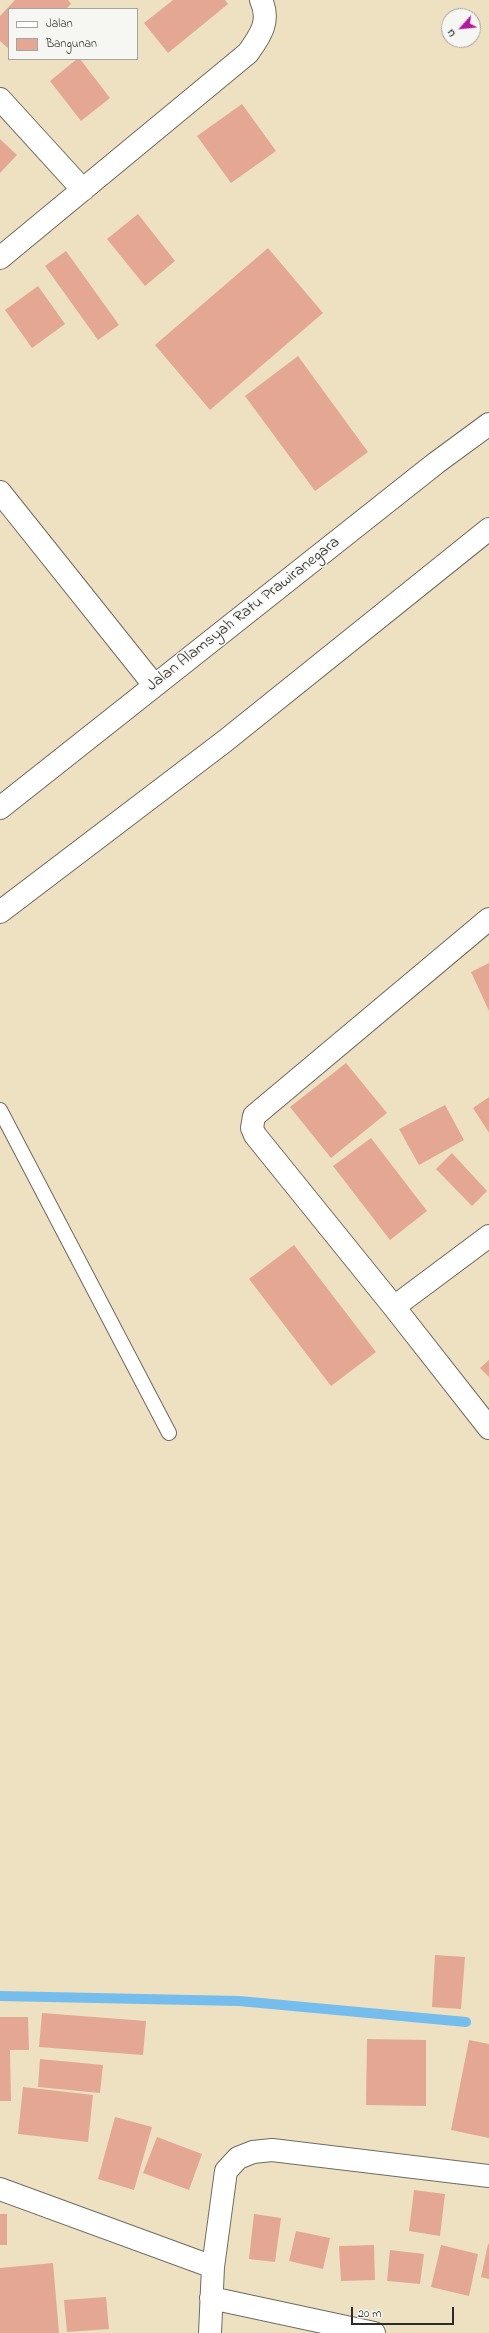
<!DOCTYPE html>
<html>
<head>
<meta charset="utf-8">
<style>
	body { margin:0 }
	#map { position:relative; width:489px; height:2333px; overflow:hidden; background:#ede1c2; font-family:"Indie Flower",sans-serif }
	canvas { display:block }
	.legend { position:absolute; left:8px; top:8px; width:130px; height:52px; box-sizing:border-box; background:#f6f6f2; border:1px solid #a5a5a2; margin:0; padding:5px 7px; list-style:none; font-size:12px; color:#2b2b2b }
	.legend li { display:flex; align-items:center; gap:8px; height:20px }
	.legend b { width:20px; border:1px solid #a5a5a2 }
	.north { position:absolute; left:441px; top:8px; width:40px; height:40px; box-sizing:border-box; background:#f6f6f2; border:1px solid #a5a5a2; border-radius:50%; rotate:243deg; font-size:11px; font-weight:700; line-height:16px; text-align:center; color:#2b2b2b }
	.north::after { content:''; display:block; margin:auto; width:14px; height:18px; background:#b5179e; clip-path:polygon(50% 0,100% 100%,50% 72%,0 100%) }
	.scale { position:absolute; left:351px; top:2307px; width:103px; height:18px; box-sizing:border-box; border:2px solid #2b2b2b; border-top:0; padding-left:5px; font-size:12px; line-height:14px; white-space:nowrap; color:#2b2b2b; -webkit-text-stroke:3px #f6f6f2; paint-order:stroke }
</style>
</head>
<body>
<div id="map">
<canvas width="489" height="2333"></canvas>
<ul class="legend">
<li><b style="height:5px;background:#fff"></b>Jalan</li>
<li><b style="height:11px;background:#e4a794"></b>Bangunan</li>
</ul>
<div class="north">U</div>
<div class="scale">20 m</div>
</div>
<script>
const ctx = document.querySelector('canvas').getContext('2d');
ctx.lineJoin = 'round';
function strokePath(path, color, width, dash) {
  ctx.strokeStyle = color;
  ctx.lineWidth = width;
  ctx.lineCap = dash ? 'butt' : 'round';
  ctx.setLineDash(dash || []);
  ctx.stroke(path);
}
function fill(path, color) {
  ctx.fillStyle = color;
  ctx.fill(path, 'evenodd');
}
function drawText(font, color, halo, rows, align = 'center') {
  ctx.font = font + ' "Indie Flower",sans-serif';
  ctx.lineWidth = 3;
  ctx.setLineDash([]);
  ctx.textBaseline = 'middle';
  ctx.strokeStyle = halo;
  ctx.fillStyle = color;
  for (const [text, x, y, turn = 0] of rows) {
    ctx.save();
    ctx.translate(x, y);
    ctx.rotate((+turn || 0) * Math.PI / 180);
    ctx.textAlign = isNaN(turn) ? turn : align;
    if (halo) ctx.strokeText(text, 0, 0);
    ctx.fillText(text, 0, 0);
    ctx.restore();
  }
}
const stream = new Path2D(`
	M0,1996L239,2001L466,2022`);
const building = new Path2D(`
	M15,0H68L71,4L66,9H9V49L0,41V16Z
	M173,0H225L228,4L168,53L144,23Z
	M77,59H80L110,98L81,121L50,81Z
	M242,104L276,151L231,183L197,136Z
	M0,139L17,155L0,173Z
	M138,214L175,261L145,286L107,239Z
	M268,248L323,313L210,410L155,345Z
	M66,251L119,325L98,340L45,266Z
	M38,286L65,324L32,348L5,310Z
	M298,356L368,452L315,491L245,396Z
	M489,963V1011L471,972Z
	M346,1063L387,1113L331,1158L290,1107Z
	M489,1097V1133L473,1108Z
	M445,1105L464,1140L419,1165L399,1129Z
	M371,1138L427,1211L390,1240L333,1166Z
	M452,1153L487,1191L472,1206L436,1169Z
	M294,1245L376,1352L331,1386L249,1279Z
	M489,1360V1377L480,1368Z
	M435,1955L465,1957L461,2009L432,2007Z
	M42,2013L146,2021L143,2055L39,2047Z
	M0,2017H28L29,2050H10L11,2101H0Z
	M367,2039L426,2040V2106L366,2105Z
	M469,2040L489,2044V2138L451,2130Z
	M40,2059L103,2065L100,2093L38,2087Z
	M23,2087L93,2095L88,2142L18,2134Z
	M115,2117L152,2127L134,2190L98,2179Z
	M157,2137L202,2154L189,2190L143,2173Z
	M414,2190L445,2194L440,2236L409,2231Z
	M0,2214H7V2245H0Z
	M254,2214L281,2218L275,2262L249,2259Z
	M296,2231L330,2238L323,2269L289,2261Z
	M488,2244H489V2279L481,2277Z
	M374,2245L375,2280L341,2281L339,2246Z
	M441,2245L478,2254L469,2296L431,2287Z
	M390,2250L424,2254L420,2284L387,2281Z
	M53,2263L59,2333H0V2268Z
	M106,2297L109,2329L67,2332L64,2300Z`);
const service = new Path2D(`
	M0,1110L169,1433`);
const minor = new Path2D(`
	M0,99L83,190
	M0,258L248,53C260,36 271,21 261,0
	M0,492L154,685
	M489,919L254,1116L252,1128L255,1135L394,1307L489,1428
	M394,1307L489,1236
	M0,2189L213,2267
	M211,2298L374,2333
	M210,2333L213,2267L226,2171L238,2158L253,2152L272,2150L489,2176`);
const trunk = new Path2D(`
	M0,808L436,463L489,424
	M0,912L225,741L489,529`);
const streetNames = [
	["Jalan Alamsyah Ratu Prawiranegara",244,615,-38]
];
strokePath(stream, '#75bded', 10);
fill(building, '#e4a794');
strokePath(service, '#6f6b60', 16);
strokePath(minor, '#6f6b60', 24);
strokePath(trunk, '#6f6b60', 24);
strokePath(service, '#fff', 14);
strokePath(minor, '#fff', 22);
strokePath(trunk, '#fff', 22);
drawText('16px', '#2b2b2b', '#f6f6f2', streetNames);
</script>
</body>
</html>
